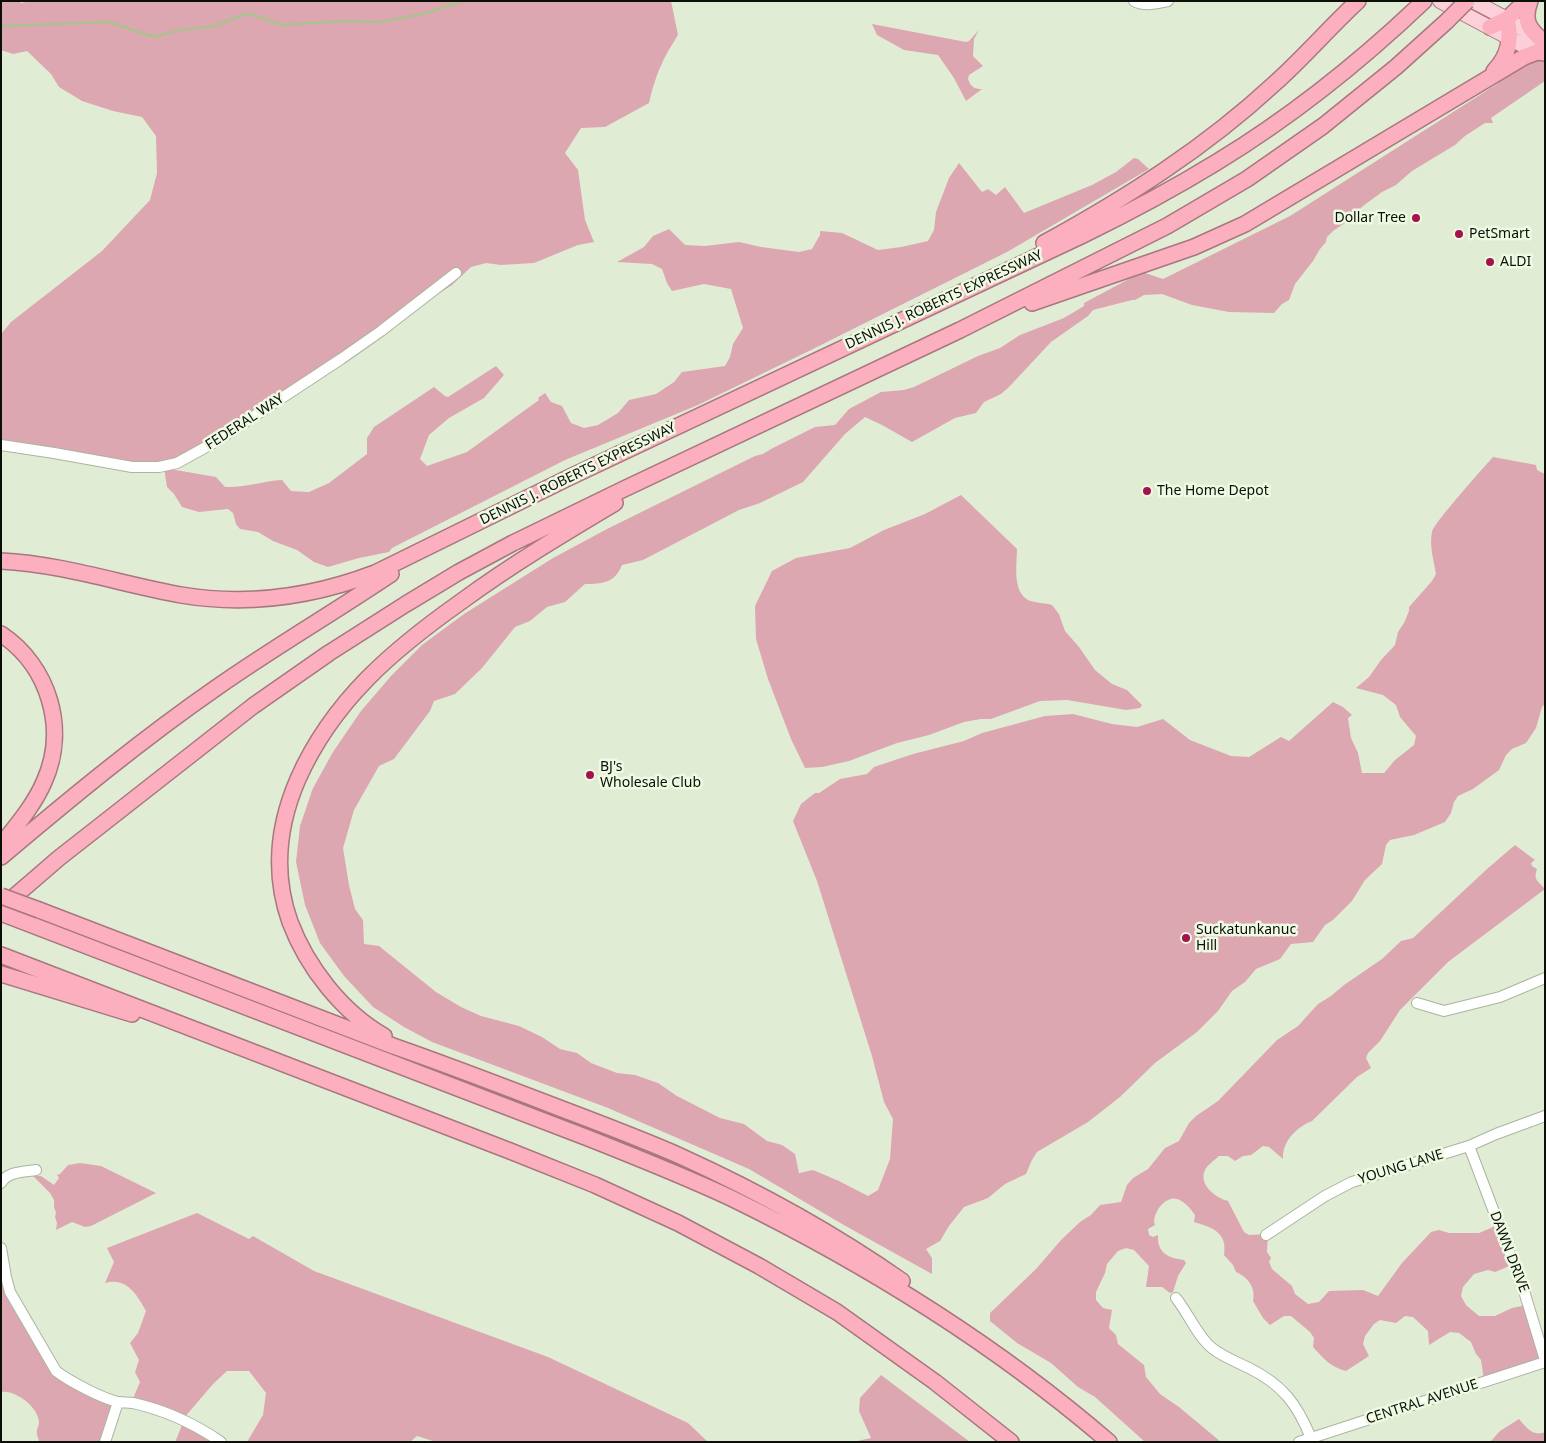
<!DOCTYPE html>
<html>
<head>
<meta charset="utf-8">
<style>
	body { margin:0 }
	#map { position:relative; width:1546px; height:1443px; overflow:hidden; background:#e1ecd5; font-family:"Noto Sans",sans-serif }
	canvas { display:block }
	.frame { position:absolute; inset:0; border:2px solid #0c0f08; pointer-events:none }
</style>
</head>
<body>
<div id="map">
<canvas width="1546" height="1443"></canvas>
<div class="frame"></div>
</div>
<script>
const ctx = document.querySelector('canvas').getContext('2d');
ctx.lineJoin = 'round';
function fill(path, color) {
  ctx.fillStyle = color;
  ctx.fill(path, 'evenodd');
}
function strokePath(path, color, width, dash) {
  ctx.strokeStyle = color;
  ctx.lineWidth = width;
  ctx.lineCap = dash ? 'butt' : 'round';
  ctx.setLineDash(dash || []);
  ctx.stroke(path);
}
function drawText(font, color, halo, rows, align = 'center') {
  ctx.font = font + ' "Noto Sans",sans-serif';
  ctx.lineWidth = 5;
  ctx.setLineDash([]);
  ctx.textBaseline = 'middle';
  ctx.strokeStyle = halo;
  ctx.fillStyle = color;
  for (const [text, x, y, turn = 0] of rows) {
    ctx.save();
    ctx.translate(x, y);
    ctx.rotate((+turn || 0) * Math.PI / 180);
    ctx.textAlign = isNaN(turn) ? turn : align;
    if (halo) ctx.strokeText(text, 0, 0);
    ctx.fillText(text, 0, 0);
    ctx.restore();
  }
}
const green = new Path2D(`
	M1,1H19L21,3L31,1H671L678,35C662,60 656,74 649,103L605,127L581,128L565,153L578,170L585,220L594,242L578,245L534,263L501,265L486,263L471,267L452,285L184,458L133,466L1,444V334L11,322L102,251L150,200L157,173L156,136L142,117L113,111L82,101L59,87L51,74L27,51L13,54L1,50Z
	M872,24L966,42L969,41L979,30L974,39L973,56L983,66L969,75L968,79C971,87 974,89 982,89L966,101L954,78L938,55L904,50L877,35Z
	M1545,56V81L1491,118L1493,123H1485L1465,136L1455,145L1412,171L1396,185L1382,192L1363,206L1348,221L1333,231L1327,237L1326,242L1320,249L1313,261L1295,284L1289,300L1282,304L1274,313L1229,312L1192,305L1162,294L1144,295L1135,300H1132L1093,310L1088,316L1051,342L1009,387L1001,394L984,402L976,413L955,418L912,442L882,425L865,417L845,434L803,482L760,503L739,510L643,560L622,565C615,583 602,584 585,584L565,602L547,607L530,621L515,627L482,668L455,694L434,701L430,711L394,759L379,766L354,810L343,848L349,885L355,909L363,920L364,944L379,946L436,992L461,1007L481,1016L519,1026L542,1037L560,1049L577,1053L591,1063L617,1073L635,1075L658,1083L677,1096L720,1118L744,1124L767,1141L782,1145L795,1154L799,1173L813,1170L839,1181L868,1196L878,1190L890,1159L893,1119L884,1102L872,1056L817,881L793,821L801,804L815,793H819L840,779L867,774L874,767L913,754L964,741L982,733L1045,716L1073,714L1112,724L1137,727L1163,719L1190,740L1231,756L1249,757L1281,737L1289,741L1333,702L1343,707L1352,715L1348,718L1351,738L1358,753L1362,773H1384L1395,760L1414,745L1416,736L1400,717L1396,705L1383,695L1356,688L1369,677L1381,660L1395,645L1398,632L1404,623L1409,611V607L1432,581L1436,574C1434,561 1429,546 1432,532C1433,524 1484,467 1493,457L1536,465L1537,470L1545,474V704L1542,707L1536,728L1526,743L1512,749L1506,755L1499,770L1473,789L1458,796L1454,802L1451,813L1445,822L1414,835L1390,840L1386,845L1382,864L1365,880L1352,901L1333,920L1325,925L1313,942L1291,944L1280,959L1256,969L1245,982L1232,991L1218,1011L1197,1032L1155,1063L1120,1097L1088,1122L1037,1152L1032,1160L1026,1174L1005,1184L988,1198L964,1207L949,1226L940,1241L926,1249L932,1258V1274L842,1224L749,1169L608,1108L432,1042L404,1027L373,1007L344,976L320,943L305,905L296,862L300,826L313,788L333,752L361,711L391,676L422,645L464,614L553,558L607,529L755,456L763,454L771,449L815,427L835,425L849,409L881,392L904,390L914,387L978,356L1000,348L1020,335L1064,318L1084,306V303L1142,272L1163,279L1290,216L1497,84L1524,60Z
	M1134,158L1138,159L1149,169L1007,252L813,349L698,405L565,460L392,548L389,552L359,558L328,567L314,562L297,550L273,541L258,532L240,529L236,524L233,513L228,509L199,512L182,507L174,494L167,487L164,468L216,477L225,487C245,488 262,481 282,480L291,491L309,492L329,483L367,454V438L374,427L434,387L445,396L448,397L496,366L504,375L484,398L449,418L429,435L420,459L427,466L467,452L539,400L538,398L545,393L551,402L562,406L571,423L584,428L598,425L618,413L629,400L656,394L674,382L682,372L725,366L730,357L733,344L743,328L731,289L704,284L672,291L667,283L662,269L652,264L617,262L644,247L653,236L669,229L685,245L705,246L739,242L761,247L799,252L812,249L820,235V231L842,233L878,250L901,247L928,241L934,230L936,212L949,178L959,163L982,192L988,189L996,195L1005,187L1024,213L1092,185L1116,172Z
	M961,495L1017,549C1017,564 1012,591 1028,600C1035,603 1045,603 1052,605L1059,614L1065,631L1079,647L1095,670L1112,684L1127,690L1142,705L1140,708L1126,710L1067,700L1040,701L991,719H981L964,722L929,735L897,743L849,761L822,767L805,768L791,739L768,679L756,639L755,606L772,571L796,558L850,548L884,530L925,514Z
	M1515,845L1535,860L1531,863L1532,866L1537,869C1533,880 1538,881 1545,889L1448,962L1400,1010L1380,1041L1368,1053L1366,1058L1371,1068L1357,1077L1312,1121C1297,1127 1282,1141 1283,1159L1269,1147L1263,1146L1251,1155L1243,1156L1235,1161L1228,1156H1219C1215,1160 1207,1165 1205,1170C1198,1185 1216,1198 1228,1201L1244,1232L1249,1235L1268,1234L1267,1252L1271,1258L1269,1262L1272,1269L1292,1286L1295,1294L1308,1304L1319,1302L1329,1291L1363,1290L1378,1296L1402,1263L1431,1232L1439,1230L1449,1233H1479L1498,1225L1512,1265L1495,1272L1488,1270L1474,1274L1463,1287L1461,1296L1466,1305L1479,1316H1495L1512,1308L1527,1305L1545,1359L1484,1380L1481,1360L1476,1354L1471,1342L1459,1333L1450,1332L1429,1345L1428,1331L1413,1317L1405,1316L1396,1323L1380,1320L1374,1324L1365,1336L1363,1344L1369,1356L1346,1371C1330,1367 1323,1358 1313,1347L1314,1338L1310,1332L1291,1316H1284L1270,1325L1263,1318L1253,1301C1256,1288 1248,1277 1236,1272L1233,1265L1224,1255C1228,1232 1211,1227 1194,1222L1195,1215C1191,1209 1184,1201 1177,1199C1165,1195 1151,1215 1155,1225L1148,1229L1149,1235L1153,1237L1158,1235C1157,1253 1168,1258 1184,1260L1186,1263L1178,1276L1173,1292L1170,1293L1162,1287H1146L1149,1266L1134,1250L1126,1248L1118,1251L1107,1264L1105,1273L1096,1292V1300L1103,1308L1112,1310L1109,1328L1116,1335L1118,1344L1144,1365L1146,1377L1160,1394L1179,1407L1221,1442H1145L1095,1397L1078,1387L1051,1363L1017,1343L990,1321V1313L1036,1269L1061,1240L1080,1222L1091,1215L1100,1205L1121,1202L1127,1185L1133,1178L1148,1169L1165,1148L1179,1141L1189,1123L1196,1116L1218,1101L1277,1040L1298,1026L1318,1004L1331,996L1344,985L1382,959L1401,941L1413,938L1487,869Z
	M80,1163L101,1166L156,1193L91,1226L85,1227L72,1222L56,1230L57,1223L55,1217L56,1213L54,1207V1200L50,1193L33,1176H41L54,1185L59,1178L57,1175L60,1174L68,1165Z
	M197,1213L249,1239L253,1236L314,1271L548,1357L688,1423L708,1442H436L417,1436L410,1442H247L263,1415L266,1393L249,1371H227L213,1384L184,1418L132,1401L140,1382L135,1372L139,1360L130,1343L138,1333L146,1311C137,1295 127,1277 105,1283L114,1262L107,1248Z
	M1,1274L55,1370L116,1401L105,1442H39C39,1439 37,1437 37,1434C36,1430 39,1426 39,1422C38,1407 16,1390 1,1392Z
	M881,1375L970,1442H853L871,1438L859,1411L860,1398Z
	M1519,1419C1527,1428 1533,1437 1545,1432V1442H1490L1500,1431Z
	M184,1420L221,1442H177L176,1440Z`);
const stream = new Path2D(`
	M1,26L109,22L154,37L180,30L215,26L248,13L282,25L344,21L379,22L424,14L462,1`);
const minor = new Path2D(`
	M1134,1C1145,7 1157,3 1168,1
	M1,445L54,453L132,467H159L177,463L215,442L341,359L381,331L456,273
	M1417,1003L1444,1011L1500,997L1545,978
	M1469,1146L1524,1291L1545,1360
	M1,1183C8,1171 24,1172 36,1170
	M1266,1235L1325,1196L1352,1182L1469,1146L1496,1134L1545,1116
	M1,1248L6,1277L10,1292L56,1371C69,1381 101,1398 118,1402C123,1403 128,1402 133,1403C164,1410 195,1424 221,1442
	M1176,1298C1188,1313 1198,1337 1212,1348C1223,1357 1237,1362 1249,1368C1283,1385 1297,1404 1311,1438
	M105,1442L118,1402
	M1299,1442L1545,1362`);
const major = new Path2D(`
	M1440,1L1528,48L1545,52
	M1473,1L1507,19L1537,38`);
const highway = new Path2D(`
	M1530,1C1522,22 1530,30 1545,43
	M1490,27L1507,19L1526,1
	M1494,71C1509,56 1512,39 1507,19
	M1044,243C1126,198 1205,148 1274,84C1303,58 1329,28 1358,1
	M1032,303L1194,247L1245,224L1524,57L1537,52L1545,53
	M1,561C62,564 121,584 181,595C247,606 312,597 375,573L568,478L1083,235C1128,213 1173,189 1217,162C1291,117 1361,61 1424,1
	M1,634C49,666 68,729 44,782C34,805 17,825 1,845
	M1,857C71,798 141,740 216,688C273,648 333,613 391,574
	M1,908L59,858L253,706L329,653L406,604L459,572L513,543L624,489L960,330L1167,226L1247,179L1323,126L1396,67L1447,21
	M39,910L393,1046C445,1064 497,1084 549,1104C593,1121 637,1137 680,1156C757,1191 832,1232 902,1281
	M1,913L588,1138C636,1157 684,1176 731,1198C866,1264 995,1344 1109,1442
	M1,955L510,1151L595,1185L678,1223L759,1266L837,1312L935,1382L1011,1442
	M1,974L132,1014
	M384,1036C342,1012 307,967 290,922C273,874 278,825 298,779C333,700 394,649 462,601C511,565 563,534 615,503`);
const highwayBridge = new Path2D(`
	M1447,21L1467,1
	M1,896L39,910`);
const markers = [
	[1416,218,5,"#a5104d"],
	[1459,234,5,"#a5104d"],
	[1490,262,5,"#a5104d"],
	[1147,491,5,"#a5104d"],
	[590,775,5,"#a5104d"],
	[1186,938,5,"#a5104d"]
];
const poiNames = [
	["Dollar Tree",1406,218,"right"],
	["PetSmart",1469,234],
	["ALDI",1500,262],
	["The Home Depot",1157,491],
	["BJ's",600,767],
	["Wholesale Club",600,783],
	["Suckatunkanuc",1196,930],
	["Hill",1196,946]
];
const streetNames = [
	["DENNIS J. ROBERTS EXPRESSWAY",944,300,-25],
	["FEDERAL WAY",245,422,-33],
	["DENNIS J. ROBERTS EXPRESSWAY",578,474,-26],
	["YOUNG LANE",1401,1167,-17],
	["DAWN DRIVE",1509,1252,69],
	["CENTRAL AVENUE",1422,1402,-18]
];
fill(green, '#dda7b2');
strokePath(stream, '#abc28f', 2.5);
strokePath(minor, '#aab49f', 12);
strokePath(major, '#a7777f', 16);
strokePath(highway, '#a7777f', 18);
strokePath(minor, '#fff', 10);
strokePath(major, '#fdcfd9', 14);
strokePath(highway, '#fbafbf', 15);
strokePath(highwayBridge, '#a7777f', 18, []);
strokePath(highwayBridge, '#fbafbf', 15);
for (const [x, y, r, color] of markers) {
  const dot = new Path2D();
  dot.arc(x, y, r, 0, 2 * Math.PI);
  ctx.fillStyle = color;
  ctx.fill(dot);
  strokePath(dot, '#effae3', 2);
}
drawText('14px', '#0c0f08', '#effae3', poiNames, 'left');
drawText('14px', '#0c0f08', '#effae3', streetNames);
</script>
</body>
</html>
